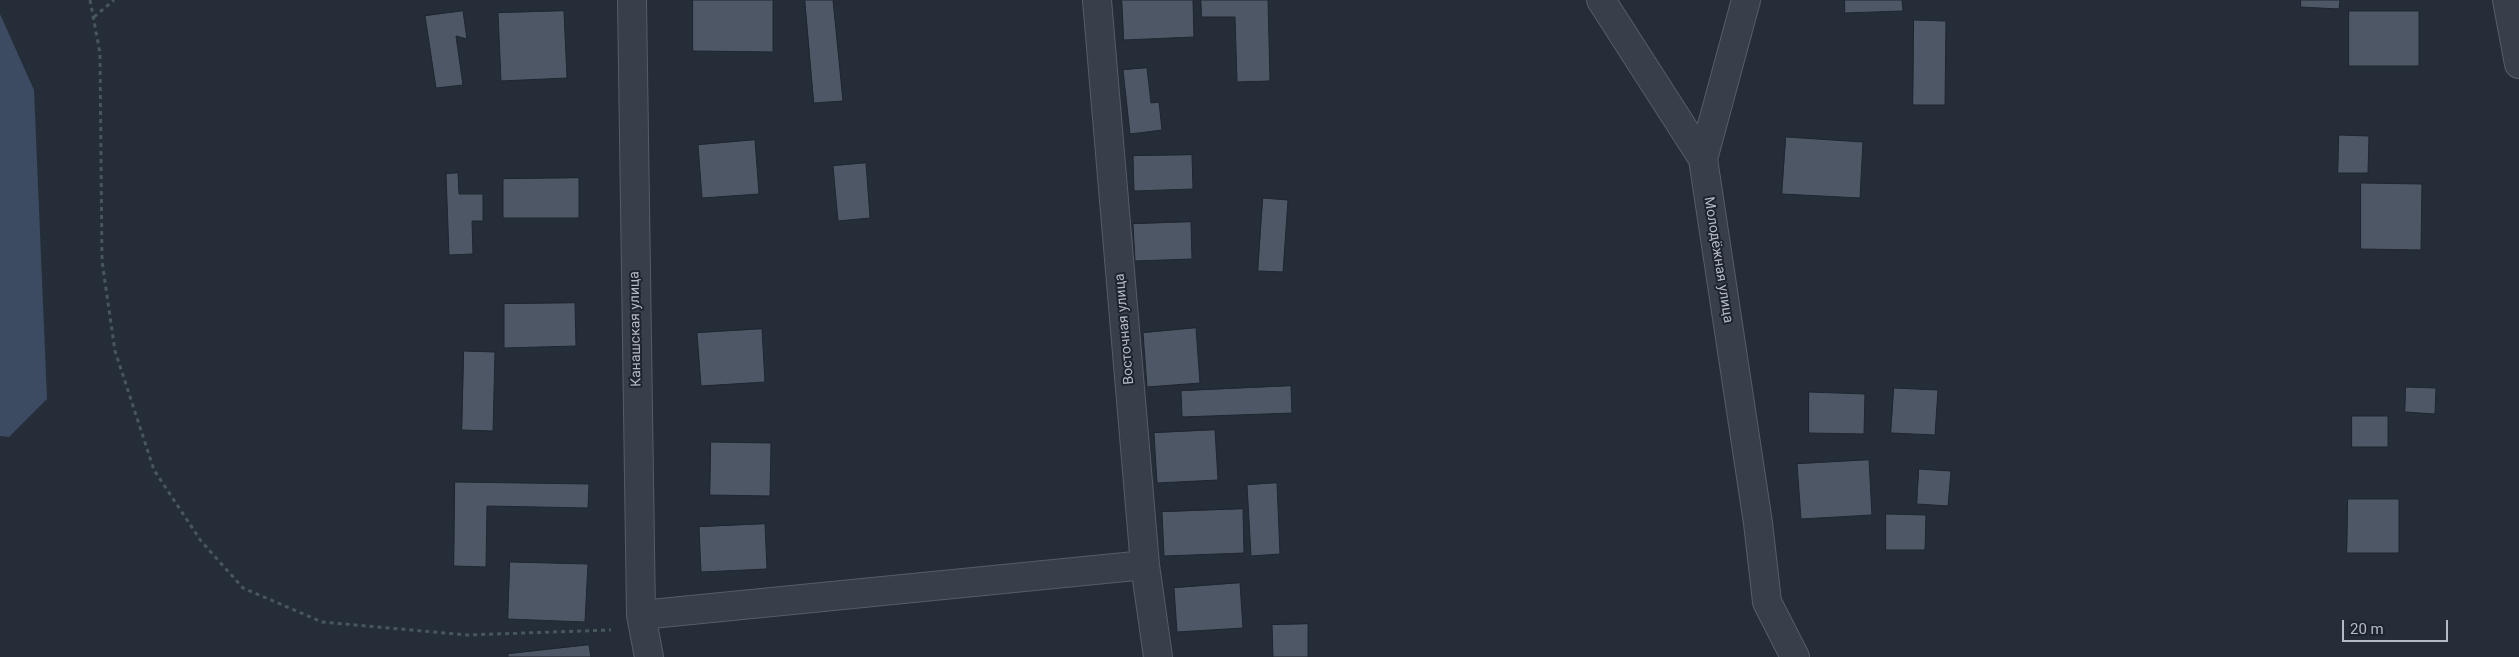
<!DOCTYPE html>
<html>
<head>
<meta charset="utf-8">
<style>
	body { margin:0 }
	#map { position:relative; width:2519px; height:657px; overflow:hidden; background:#252d39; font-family:Roboto,sans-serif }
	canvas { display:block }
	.scale { position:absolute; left:2342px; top:620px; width:106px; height:22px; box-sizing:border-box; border:2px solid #b4bac6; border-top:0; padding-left:6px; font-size:15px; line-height:18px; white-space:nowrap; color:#b4bac6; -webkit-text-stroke:4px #1e242f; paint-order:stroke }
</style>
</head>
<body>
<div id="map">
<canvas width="2519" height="657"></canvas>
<div class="scale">20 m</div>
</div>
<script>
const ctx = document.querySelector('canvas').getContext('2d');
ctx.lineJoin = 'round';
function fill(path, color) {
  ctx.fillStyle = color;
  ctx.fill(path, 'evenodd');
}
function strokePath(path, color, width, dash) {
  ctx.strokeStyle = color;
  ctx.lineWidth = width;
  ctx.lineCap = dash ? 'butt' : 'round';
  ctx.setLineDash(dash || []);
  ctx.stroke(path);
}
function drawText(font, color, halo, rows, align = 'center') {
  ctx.font = font + ' Roboto,sans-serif';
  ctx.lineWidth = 4;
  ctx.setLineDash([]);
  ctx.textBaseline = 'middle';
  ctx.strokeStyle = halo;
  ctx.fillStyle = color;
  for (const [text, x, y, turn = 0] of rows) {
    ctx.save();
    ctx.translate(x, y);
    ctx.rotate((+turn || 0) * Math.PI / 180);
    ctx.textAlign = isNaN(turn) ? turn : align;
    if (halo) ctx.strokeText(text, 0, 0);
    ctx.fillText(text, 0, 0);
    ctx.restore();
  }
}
const water = new Path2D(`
	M0,14L34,90L47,399L9,437L0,436Z`);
const building = new Path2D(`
	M693,0H773V52L693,51Z
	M805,0H833L843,101L814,103Z
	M1122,0H1193L1194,37L1124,40Z
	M1201,0H1268L1270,81L1237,82L1235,17H1202Z
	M1845,0H1902L1903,11L1845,13Z
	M2301,0H2340L2339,9L2301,7Z
	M463,11L467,39L456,36L463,85L436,88L425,16Z
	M564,11L567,78L501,81L498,13Z
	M2349,11H2419V66H2349Z
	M1914,20L1946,21L1945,105H1913Z
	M1147,68L1151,103L1159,102L1162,130L1130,134L1123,70Z
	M2339,135L2369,136L2368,173H2338Z
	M1786,137L1863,142L1860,198L1782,194Z
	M755,140L759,194L702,198L698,145Z
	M1192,155L1193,189L1134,191L1133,156Z
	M866,163L870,218L838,221L833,166Z
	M458,173L459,194H483V221H472L473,254L449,255L446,174Z
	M579,178V218H503V179Z
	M2361,183L2422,184L2421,250L2361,249Z
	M1263,198L1288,200L1283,272L1258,271Z
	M1191,222L1192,259L1135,261L1133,224Z
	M575,303L576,346L504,348V304Z
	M1196,328L1200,383L1147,387L1143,333Z
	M762,329L765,382L701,386L697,333Z
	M464,351L495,352L493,431L462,430Z
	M1291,386L1292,413L1182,417L1181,391Z
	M2406,387L2436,388L2435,414L2405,412Z
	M1894,388L1938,390L1935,435L1891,433Z
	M1809,392L1865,394L1864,434L1809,433Z
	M2352,416H2388V447H2352Z
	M1215,430L1218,480L1157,483L1154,433Z
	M711,442L771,443L770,496L710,495Z
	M1869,460L1872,515L1801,519L1797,464Z
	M1919,469L1951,471L1948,506L1917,504Z
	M455,482L589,484L588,508L487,506L486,567L454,566Z
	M1277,483L1280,554L1251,556L1247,485Z
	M2348,499H2399V553H2347Z
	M1243,509L1244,553L1164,556L1162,512Z
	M1886,514L1926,515L1925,550H1886Z
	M765,524L767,569L701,572L699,527Z
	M510,562L588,564L585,622L508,619Z
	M1240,583L1243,628L1177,632L1174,588Z
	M1308,624V657H1273L1272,625Z
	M589,645L591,657H508V654Z`);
const path = new Path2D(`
	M90,0L100,53L102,261L115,351L154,470L201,541L243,588L322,622L467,635L611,630
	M94,17L114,0`);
const minor = new Path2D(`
	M632,0L641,615L649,657
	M1097,0L1145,565L1158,657
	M1601,0L1703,159
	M1746,0L1703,159L1758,523L1767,602L1795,657
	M2507,0L2519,64
	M641,615L1145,565`);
const streetNames = [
	["Молодёжная улица",1718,260,81],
	["Канашская улица",636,329,-91],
	["Восточная улица",1125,329,-95]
];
fill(water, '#3c4b61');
fill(building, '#4e5765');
strokePath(building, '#1f2631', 1);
strokePath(minor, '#565d68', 30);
strokePath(path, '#47575a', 3, [4, 4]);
strokePath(minor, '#383f4a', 28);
drawText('14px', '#b4bac6', '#1e242f', streetNames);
</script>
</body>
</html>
